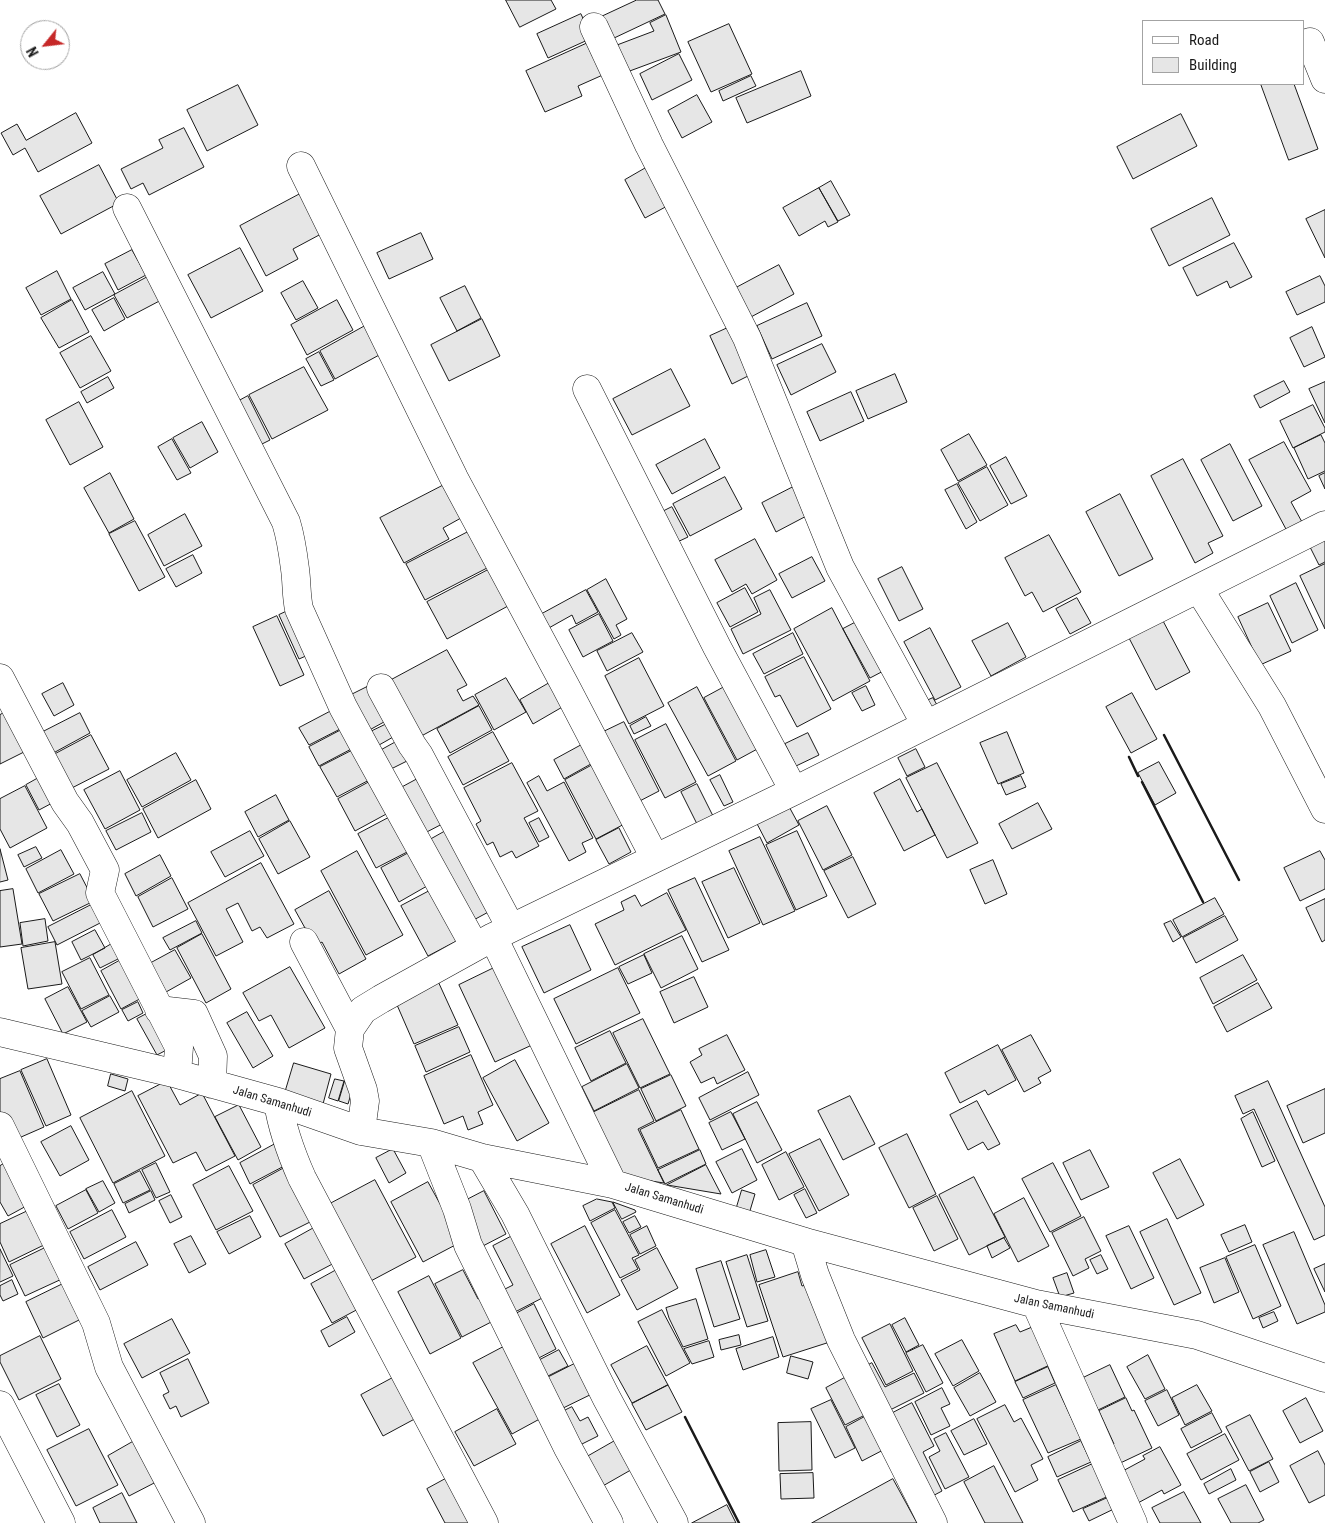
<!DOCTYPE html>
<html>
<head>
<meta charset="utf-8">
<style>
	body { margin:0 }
	#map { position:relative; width:1325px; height:1523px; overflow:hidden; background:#fff; font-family:"Roboto Condensed",sans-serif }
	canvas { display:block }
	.legend { position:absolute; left:1142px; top:20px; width:162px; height:65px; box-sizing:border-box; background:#fff; border:1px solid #a3a3a3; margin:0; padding:6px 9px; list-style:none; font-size:15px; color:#1a1a1a }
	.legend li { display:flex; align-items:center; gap:10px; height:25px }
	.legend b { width:25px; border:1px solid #a3a3a3 }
	.north { position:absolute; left:20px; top:20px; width:50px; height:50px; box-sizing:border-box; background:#fff; border:1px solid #a3a3a3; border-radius:50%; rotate:241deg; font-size:14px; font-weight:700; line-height:20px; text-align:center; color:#1a1a1a }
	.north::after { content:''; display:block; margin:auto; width:18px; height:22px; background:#c62828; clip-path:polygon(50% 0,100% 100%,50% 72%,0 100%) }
</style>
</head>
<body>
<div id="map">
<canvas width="1325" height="1523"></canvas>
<ul class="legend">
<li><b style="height:6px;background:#fff"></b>Road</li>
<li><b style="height:14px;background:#e6e6e6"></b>Building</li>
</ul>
<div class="north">N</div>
</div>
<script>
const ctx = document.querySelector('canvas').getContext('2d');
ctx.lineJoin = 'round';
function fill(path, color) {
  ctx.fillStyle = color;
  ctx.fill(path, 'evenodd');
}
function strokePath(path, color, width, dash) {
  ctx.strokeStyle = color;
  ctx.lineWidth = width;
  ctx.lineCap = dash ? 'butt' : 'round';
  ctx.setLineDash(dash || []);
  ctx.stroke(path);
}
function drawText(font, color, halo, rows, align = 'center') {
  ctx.font = font + ' "Roboto Condensed",sans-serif';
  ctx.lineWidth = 4;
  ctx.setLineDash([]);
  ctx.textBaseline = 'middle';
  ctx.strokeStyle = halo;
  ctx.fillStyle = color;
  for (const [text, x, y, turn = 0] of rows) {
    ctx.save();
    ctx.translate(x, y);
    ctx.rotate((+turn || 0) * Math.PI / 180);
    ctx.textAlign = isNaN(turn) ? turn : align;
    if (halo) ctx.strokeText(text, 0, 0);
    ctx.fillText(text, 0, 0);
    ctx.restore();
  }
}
const building = new Path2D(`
	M506,0H551L556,9L520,27Z
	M637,0H658L665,14L612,39L601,17Z
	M581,14L592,38L548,58L537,34Z
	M666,15L681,52L627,72L617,45L654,31L650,23Z
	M729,24L752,74L711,92L688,42Z
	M590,42L605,74L578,86L582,96L545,112L526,71Z
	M679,54L692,80L652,100L640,74Z
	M801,71L811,96L747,123L736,98Z
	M751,76L756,86L723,101L719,91Z
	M1261,84H1294L1318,149L1289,160Z
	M238,85L258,125L207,151L187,110Z
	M697,95L712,122L682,138L668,111Z
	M76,113L92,143L38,172L25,148L13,155L1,133L17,124L26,140Z
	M1181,114L1197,146L1133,179L1117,147Z
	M184,128L204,167L149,195L143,183L131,189L121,169L163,148L159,140Z
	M99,165L119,203L61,234L40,196Z
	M651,165L671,204L645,218L625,180Z
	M831,181L850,215L838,221L819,188Z
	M819,188L838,222L828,227L825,221L799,236L783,208Z
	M300,194L321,234L293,249L298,259L266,276L240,226Z
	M1212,198L1230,235L1169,266L1151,229Z
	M1325,210V258L1306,219Z
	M421,233L433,259L389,279L377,253Z
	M1234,243L1252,277L1230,288L1227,281L1197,296L1183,268Z
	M240,248L263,291L211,318L188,275Z
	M132,250L146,275L118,290L105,264Z
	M779,265L794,294L749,318L734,289Z
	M57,271L71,299L41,315L26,288Z
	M103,272L115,294L85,310L73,288Z
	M155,273L167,297L127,318L114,295Z
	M1320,276L1325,286V302L1297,315L1286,292Z
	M303,281L318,308L296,320L281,293Z
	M465,286L481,318L457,331L440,298Z
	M114,298L125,319L104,331L92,310Z
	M72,300L89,332L59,348L41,318Z
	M337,300L353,330L307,355L291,325Z
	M807,303L822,336L772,359L757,326Z
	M482,319L500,356L449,381L431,345Z
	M365,326L381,354L335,379L320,351Z
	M732,326L754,373L732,384L710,336Z
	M1312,327L1325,357L1304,367L1290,338Z
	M91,336L111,371L80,388L60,353Z
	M822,344L836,372L791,395L777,365Z
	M319,352L334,380L321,386L306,359Z
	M304,367L328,410L272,439L249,395Z
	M671,369L690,406L632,435L613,399Z
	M895,374L907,402L868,419L856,391Z
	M108,377L114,388L87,403L81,392Z
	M1284,381L1290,392L1260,408L1254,396Z
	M1325,382V423L1309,389Z
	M851,392L864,421L820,441L807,412Z
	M248,396L270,440L260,445L237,402Z
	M79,402L103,447L70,465L46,420Z
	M1313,405L1325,428V432L1293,448L1280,421Z
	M202,422L218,452L190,468L173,438Z
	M969,434L987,465L958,481L941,450Z
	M1321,435L1325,443V471L1308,479L1294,448Z
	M172,439L191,473L177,480L158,447Z
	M705,439L720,468L672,494L656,465Z
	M1284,442L1311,491L1291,502L1302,522L1287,531L1249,460Z
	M1230,444L1262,506L1233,521L1201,460Z
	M1006,457L1027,496L1011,504L990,466Z
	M1183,459L1223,536L1208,543L1213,553L1195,563L1151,476Z
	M987,467L1008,505L980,521L958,483Z
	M110,473L134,519L109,533L84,488Z
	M1325,473V489L1319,476Z
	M725,477L742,509L690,536L673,504Z
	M799,484L814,512L776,532L762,503Z
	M957,484L977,522L966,529L945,490Z
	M444,485L461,518L443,528L449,539L404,563L380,518Z
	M1120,494L1153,559L1119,576L1086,512Z
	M672,507L688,537L673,544L658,514Z
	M185,514L202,546L164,566L148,535Z
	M135,521L165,577L139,591L109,534Z
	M468,532L487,568L425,600L406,564Z
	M1049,535L1081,592L1043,612L1032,592L1025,596L1005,558Z
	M1325,537V562L1319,565L1307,541Z
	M755,539L777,580L752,594L746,584L732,592L715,560Z
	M193,555L202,573L176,587L166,569Z
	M812,557L825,581L792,598L779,574Z
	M1325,564V629L1300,576Z
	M902,567L923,609L899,621L878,579Z
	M488,570L508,606L447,639L427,602Z
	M606,579L627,619L616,625L621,635L614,639L587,590Z
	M1296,583L1318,630L1292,643L1270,596Z
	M745,588L758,612L730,627L717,603Z
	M586,590L598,612L576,624L572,615L547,629L540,615Z
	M770,590L791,630L743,654L731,629L761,614L754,598Z
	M1077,598L1091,623L1070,634L1056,609Z
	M1268,603L1291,651L1260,665L1238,617Z
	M294,608L315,652L299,659L279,615Z
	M832,608L870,681L833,701L794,629Z
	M599,614L613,641L583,657L569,630Z
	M277,616L304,675L280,686L253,627Z
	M864,618L891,667L870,678L843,629Z
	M1162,619L1190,672L1156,690L1129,638Z
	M1008,623L1026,657L991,676L972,641Z
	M930,628L961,687L935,700L904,642Z
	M632,633L643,652L607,671L597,651Z
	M793,633L803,654L764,674L753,654Z
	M447,650L467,685L457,690L463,701L473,696L479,705L412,741L382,685Z
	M804,657L831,709L797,727L780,695L775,697L765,677Z
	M639,658L664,706L629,724L605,676Z
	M506,678L526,712L494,730L475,695Z
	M558,678L571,702L533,724L520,700Z
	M63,683L74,705L54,716L42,694Z
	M375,683L393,717L364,733L345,698Z
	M728,685L761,747L737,760L704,698Z
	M866,686L875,705L862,711L852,693Z
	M697,687L736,761L708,776L668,703Z
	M1132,693L1157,739L1131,753L1106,707Z
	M933,698L940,710L919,704Z
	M479,706L492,730L450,753L437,729Z
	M337,708L346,726L309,745L299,728Z
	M11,709L32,748L0,764V715Z
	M80,713L90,733L46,757L35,736Z
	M646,717L651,726L634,734L630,726Z
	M395,720L402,732L372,749L364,735Z
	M624,722L659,791L632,805L597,735Z
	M666,724L696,782L665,798L635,740Z
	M347,727L357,746L319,766L309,747Z
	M493,732L509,761L463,785L448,757Z
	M1007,732L1024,773L998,784L980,743Z
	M808,733L819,755L796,766L785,744Z
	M91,735L109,769L64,792L46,759Z
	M405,737L415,757L385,772L376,753Z
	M587,742L598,760L564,779L554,760Z
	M357,748L373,778L337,797L320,767Z
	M916,749L925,767L907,776L898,758Z
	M176,753L191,780L142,807L127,780Z
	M598,762L630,821L596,839L565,780Z
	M1159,762L1176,793L1155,805L1138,773Z
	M512,763L538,811L524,818L539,846L516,858L512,851L500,857L493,842L487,845L476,824L481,821L464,788Z
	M937,763L978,843L947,858L906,778Z
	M120,771L140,810L105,829L84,790Z
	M720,775L733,802L724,806L710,780Z
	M42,776L56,801L39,810L26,785Z
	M423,776L446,822L421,835L397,790Z
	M539,776L547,791L564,782L593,838L582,843L586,852L569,861L527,783Z
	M1021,776L1026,787L1006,795L1001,784Z
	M900,779L917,812L922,809L935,835L904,851L874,793Z
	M196,780L211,809L158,838L143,809Z
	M373,780L390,812L355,831L338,799Z
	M697,784L713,816L697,824L681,792Z
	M25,786L47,828L10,848L0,829V799Z
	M276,795L289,820L258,837L245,812Z
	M786,801L799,825L767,843L754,818Z
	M1038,803L1052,829L1012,849L999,824Z
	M827,806L852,855L823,870L798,821Z
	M142,813L151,832L116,850L106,831Z
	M392,816L411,850L376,868L358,834Z
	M539,818L549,837L539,842L529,823Z
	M290,821L310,857L278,874L259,839Z
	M451,828L494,909L468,923L426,842Z
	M619,828L631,852L609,864L596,840Z
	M250,831L264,856L225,877L211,852Z
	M797,831L827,896L796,910L766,845Z
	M760,837L795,911L763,925L729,851Z
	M36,847L42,858L24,867L18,855Z
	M0,849L8,880L0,882Z
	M416,849L434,882L399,902L381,868Z
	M61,850L74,874L38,893L26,869Z
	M357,851L403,935L366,955L321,871Z
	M1320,851L1325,860V889L1300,901L1284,868Z
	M160,855L171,876L136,896L125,874Z
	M853,857L876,904L848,918L824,871Z
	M993,860L1007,894L985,904L970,870Z
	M261,863L294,924L267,938L260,927L252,931L238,903L226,909L243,942L216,956L188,903Z
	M734,868L760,923L728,938L702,882Z
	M80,874L94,901L53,921L39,894Z
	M172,878L188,909L153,927L138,897Z
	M695,878L729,950L702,962L668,890Z
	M437,887L464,937L428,956L401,906Z
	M13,889L22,944L0,947V891Z
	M329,891L366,959L339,974L322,942L315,946L295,910Z
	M667,893L686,930L615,965L595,924L624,910L621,902L635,895L641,906Z
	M1215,898L1224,914L1182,937L1173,920Z
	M1325,899V940L1322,942L1306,908Z
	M95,903L104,921L57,945L48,927Z
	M1225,916L1238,940L1196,963L1183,938Z
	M45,919L48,941L23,946L20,923Z
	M196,921L202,933L170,950L163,938Z
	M1171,921L1181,937L1173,942L1164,924Z
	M570,925L591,970L544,993L522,947Z
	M95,930L105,948L81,960L72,942Z
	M202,934L231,989L206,1003L177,948Z
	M682,936L698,969L661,988L644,954Z
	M120,939L128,954L100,968L93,955Z
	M55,942L62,984L28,989L21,948Z
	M175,950L191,978L166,992L151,963Z
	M644,955L652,973L628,984L619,967Z
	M1243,955L1257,980L1213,1004L1200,978Z
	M128,956L149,994L121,1009L101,971Z
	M90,958L109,995L81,1009L62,972Z
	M290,967L325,1028L289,1048L271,1015L259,1021L243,993Z
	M496,967L532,1045L495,1062L459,985Z
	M618,968L640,1013L576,1044L554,999Z
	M694,977L708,1007L674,1023L660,992Z
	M437,979L458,1025L414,1044L394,998Z
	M1258,983L1272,1008L1227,1032L1214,1007Z
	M68,987L87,1022L63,1034L45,999Z
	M110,996L119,1012L91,1027L82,1011Z
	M138,1002L143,1013L128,1021L122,1010Z
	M156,1009L176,1045L157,1055L137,1019Z
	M247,1012L273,1056L253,1068L227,1023Z
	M643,1019L670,1074L640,1088L613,1033Z
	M459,1027L470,1052L426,1072L415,1046Z
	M610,1031L626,1063L591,1081L575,1048Z
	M727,1035L745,1070L717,1084L714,1077L701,1083L690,1062L702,1055L699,1049Z
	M1031,1035L1051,1071L1038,1078L1041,1083L1024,1092L1002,1050Z
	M998,1045L1016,1080L988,1095L985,1090L960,1103L945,1073Z
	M471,1055L493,1105L478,1112L483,1124L468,1130L463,1116L444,1124L424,1076Z
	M47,1059L71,1115L46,1126L21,1070Z
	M515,1060L549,1123L517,1141L483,1078Z
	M294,1063L331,1074L323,1104L285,1093Z
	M627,1064L639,1088L594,1111L582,1087Z
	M20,1071L44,1127L12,1141L0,1112V1079Z
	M748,1072L759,1095L710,1120L699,1098Z
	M111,1074L128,1079L125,1091L108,1086Z
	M671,1075L686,1106L656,1121L641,1089Z
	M335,1079L344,1081L338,1101L329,1098Z
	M167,1081L180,1105L202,1093L235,1156L206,1171L196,1152L173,1163L138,1096Z
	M345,1081L354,1084L348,1104L339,1101Z
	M1268,1081L1325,1207V1235L1314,1240L1254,1109L1243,1114L1235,1096Z
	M1325,1089V1133L1303,1143L1287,1106Z
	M639,1090L654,1121L638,1129L664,1183L618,1176L588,1115Z
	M132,1091L165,1156L113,1183L80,1118Z
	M850,1096L875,1144L843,1160L818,1111Z
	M977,1101L1000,1144L988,1150L983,1142L968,1150L950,1115Z
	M757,1102L782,1150L757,1163L733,1114Z
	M239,1105L261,1147L238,1160L215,1117Z
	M681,1110L699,1149L658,1168L640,1130Z
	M731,1112L745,1139L722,1150L709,1123Z
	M1253,1112L1275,1161L1262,1167L1241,1119Z
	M71,1126L89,1160L60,1176L41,1142Z
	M907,1134L936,1194L909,1208L879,1148Z
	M820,1139L849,1195L819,1211L789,1154Z
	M277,1143L288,1164L250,1184L240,1163Z
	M393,1149L406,1173L389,1183L376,1158Z
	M742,1149L757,1180L732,1193L716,1162Z
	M700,1150L706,1164L665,1184L658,1170Z
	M1090,1150L1109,1187L1081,1200L1063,1163Z
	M786,1152L804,1187L779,1200L762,1165Z
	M1180,1159L1204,1205L1177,1219L1153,1173Z
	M7,1162L30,1204L8,1216L0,1202V1166Z
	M156,1163L170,1192L156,1198L142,1170Z
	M1053,1163L1081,1216L1050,1232L1022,1179Z
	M706,1165L721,1194L667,1185Z
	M229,1166L253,1211L216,1230L193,1185Z
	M286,1167L314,1220L280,1237L253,1185Z
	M140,1171L150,1190L123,1203L114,1184Z
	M974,1177L1005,1237L969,1255L939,1195Z
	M375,1180L416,1257L367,1283L326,1206Z
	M103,1181L115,1203L99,1212L86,1189Z
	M428,1182L461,1242L423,1262L391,1202Z
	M805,1189L817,1213L806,1218L794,1195Z
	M86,1190L98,1213L68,1229L56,1206Z
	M742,1190L755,1194L749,1214L736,1210Z
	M151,1191L155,1200L129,1213L125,1204Z
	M484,1191L506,1234L479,1248L457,1205Z
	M171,1195L182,1217L170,1223L159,1201Z
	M937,1196L958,1239L934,1251L913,1208Z
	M1024,1198L1049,1246L1018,1262L994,1214Z
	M597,1199L612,1202L615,1208L590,1221L583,1206Z
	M613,1202L635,1210L636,1212L622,1219Z
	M32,1209L48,1243L9,1262L0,1242V1224Z
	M112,1210L126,1237L84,1259L70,1232Z
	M615,1210L639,1255L632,1258L638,1269L620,1278L591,1223Z
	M250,1216L261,1237L229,1254L217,1232Z
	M635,1216L641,1227L629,1233L623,1222Z
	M1084,1217L1101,1251L1085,1259L1089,1268L1073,1276L1052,1233Z
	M1167,1219L1201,1293L1174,1305L1140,1232Z
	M321,1224L340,1260L304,1279L285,1244Z
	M1245,1225L1252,1242L1229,1252L1221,1235Z
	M585,1226L620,1295L587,1313L551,1244Z
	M647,1226L656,1246L640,1254L630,1235Z
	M1129,1226L1154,1278L1131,1289L1106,1236Z
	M1294,1232L1325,1305V1312L1297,1324L1263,1245Z
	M518,1233L550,1294L515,1312L503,1290L513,1285L493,1246Z
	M191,1236L206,1264L189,1273L174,1244Z
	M1004,1238L1010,1248L992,1258L987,1246Z
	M136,1242L148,1265L100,1290L88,1267Z
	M1255,1245L1281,1306L1253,1319L1226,1257Z
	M49,1246L64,1278L25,1296L10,1265Z
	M657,1248L678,1288L637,1310L621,1280L640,1270L635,1260Z
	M0,1249L13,1276L0,1282Z
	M766,1250L775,1277L757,1282L750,1255Z
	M747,1255L768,1321L747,1327L726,1262Z
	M1101,1255L1108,1269L1097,1274L1090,1260Z
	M1225,1258L1239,1292L1214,1303L1200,1268Z
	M721,1261L740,1319L714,1327L696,1269Z
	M1325,1264V1292L1314,1269Z
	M342,1267L362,1307L332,1323L311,1284Z
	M463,1270L478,1299L484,1296L497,1319L462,1337L435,1284Z
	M798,1272L802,1286L814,1283L833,1341L783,1357L759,1285Z
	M1067,1273L1074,1293L1060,1297L1053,1278Z
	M429,1276L461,1338L430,1354L398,1292Z
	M12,1280L18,1294L3,1301L0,1295V1286Z
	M69,1281L87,1316L43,1338L26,1302Z
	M696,1299L708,1339L683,1347L669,1318L666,1308Z
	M534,1304L556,1349L533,1361L510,1317Z
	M662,1310L690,1363L666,1376L638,1322Z
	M1274,1312L1278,1321L1263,1328L1259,1318Z
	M347,1317L355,1332L329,1347L321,1331Z
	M905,1318L919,1345L906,1352L892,1325Z
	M172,1319L190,1353L142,1378L124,1344Z
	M890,1324L913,1371L886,1385L862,1338Z
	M1016,1325L1020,1332L1037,1325L1054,1363L1015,1381L994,1334Z
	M739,1335L741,1345L721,1350L719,1340Z
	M40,1336L61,1379L19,1400L0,1362V1356Z
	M773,1337L779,1357L743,1370L736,1349Z
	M962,1340L979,1371L953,1386L935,1354Z
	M709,1341L714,1357L692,1364L684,1349Z
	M509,1344L547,1415L512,1434L473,1363Z
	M923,1345L943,1383L926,1392L906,1353Z
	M647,1346L668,1385L632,1403L611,1365Z
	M559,1350L568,1366L542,1379L534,1363Z
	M1148,1355L1165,1389L1145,1399L1127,1367Z
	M791,1356L813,1362L808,1379L787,1373Z
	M188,1359L209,1403L181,1417L176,1406L170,1409L163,1395L169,1392L160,1373Z
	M584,1359L600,1390L555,1412L539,1382Z
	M872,1363L885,1387L914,1373L924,1393L882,1414L859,1370Z
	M1110,1365L1125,1397L1098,1410L1083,1378Z
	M1048,1367L1055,1383L1023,1398L1015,1382Z
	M980,1373L996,1402L970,1416L954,1388Z
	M400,1374L422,1415L383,1436L361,1395Z
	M850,1375L869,1413L845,1425L826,1388Z
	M59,1384L80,1425L57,1437L36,1395Z
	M668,1385L682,1412L646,1430L632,1404Z
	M1056,1385L1081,1439L1048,1453L1023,1400Z
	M1197,1385L1212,1411L1185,1425L1172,1398Z
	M942,1388L950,1404L941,1408L950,1426L931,1435L915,1402Z
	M1167,1390L1179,1415L1158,1426L1145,1401Z
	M1126,1398L1132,1411L1134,1410L1152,1448L1114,1466L1105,1448L1114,1444L1099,1411Z
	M1306,1398L1323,1431L1300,1443L1283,1411Z
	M831,1400L855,1448L835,1458L811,1409Z
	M912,1403L934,1446L923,1452L942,1491L925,1500L883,1418Z
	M1005,1405L1014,1422L1021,1418L1043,1459L1031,1465L1038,1480L1015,1492L977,1419Z
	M572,1407L580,1421L588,1417L598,1436L574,1448L556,1415Z
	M497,1409L516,1444L474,1466L455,1432Z
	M1212,1413L1222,1432L1191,1448L1181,1429Z
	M870,1414L887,1448L862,1461L846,1427Z
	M1250,1415L1273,1459L1249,1471L1226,1427Z
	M974,1419L987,1444L964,1455L951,1431Z
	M811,1422L812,1470L779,1471L778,1423Z
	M89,1429L118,1485L76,1506L47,1450Z
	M946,1433L969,1477L945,1489L929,1457L940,1451L934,1439Z
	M1225,1434L1239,1460L1201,1480L1187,1454Z
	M620,1438L636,1467L601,1487L585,1458Z
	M136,1440L158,1481L129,1496L108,1456Z
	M1081,1441L1091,1462L1057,1477L1048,1457Z
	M1160,1447L1181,1485L1164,1494L1162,1490L1136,1504L1119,1473L1145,1459L1143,1456Z
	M1318,1451L1325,1465V1495L1309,1503L1290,1466Z
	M1099,1461L1113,1494L1073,1512L1058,1480Z
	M1269,1462L1279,1482L1260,1492L1250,1472Z
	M994,1466L1023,1523H985L964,1482Z
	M1231,1469L1236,1480L1209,1494L1204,1484Z
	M813,1473L814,1498L781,1499L780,1474Z
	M449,1477L474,1523H445L427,1489Z
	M893,1479L917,1523H812Z
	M1246,1485L1264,1520L1258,1523H1231L1218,1499Z
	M1184,1492L1201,1523H1160L1152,1508Z
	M122,1493L137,1523H100L93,1508Z
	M1114,1495L1120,1506L1089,1521L1083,1509Z
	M727,1505L736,1523H692Z`);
const minor = new Path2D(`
	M594,27L649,145L747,338L840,567L926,725
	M1310,42L1325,79
	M301,166L454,478L566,687L655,858
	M127,208L286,522C291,538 293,553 295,569C297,583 296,595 299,609L343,707L363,744L475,947
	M587,389L717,647L794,791
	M1199,589L1272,706L1325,809
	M0,678L65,802L80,823L105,870L100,893L179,1047L177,1074
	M381,688L412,745L419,755L511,928
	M493,937L613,1184
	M304,942L350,1029
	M159,1010L194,1014L213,1056L212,1084
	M0,1032L177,1074L278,1102L361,1131L431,1143L482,1158L613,1184L805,1242L1036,1304L1197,1335L1325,1378
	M278,1102C282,1129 291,1153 302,1178L484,1523
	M0,1126L96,1323L109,1367L191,1523
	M361,1131L365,1101L363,1090L348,1048L350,1029L363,1010L381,999L493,937L794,791L1325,525
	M431,1143L457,1209L468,1245L568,1448L609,1523
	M482,1158L515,1214L606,1397L674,1523
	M805,1242L815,1275L841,1340L933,1523
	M1036,1304L1133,1523
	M0,1405L61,1523`);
const wall = new Path2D(`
	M1164,735L1239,880
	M1129,757L1138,776
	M1142,782L1203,902
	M685,1417L739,1523`);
const streetNames = [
	["Jalan Samanhudi",272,1102,17],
	["Jalan Samanhudi",664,1199,17],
	["Jalan Samanhudi",1054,1307,12]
];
fill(building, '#e6e6e6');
strokePath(building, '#1a1a1a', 1);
strokePath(minor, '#1a1a1a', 29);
strokePath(minor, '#fff', 28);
strokePath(wall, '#1a1a1a', 2.5);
drawText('12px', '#1a1a1a', '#fff', streetNames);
</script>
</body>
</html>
